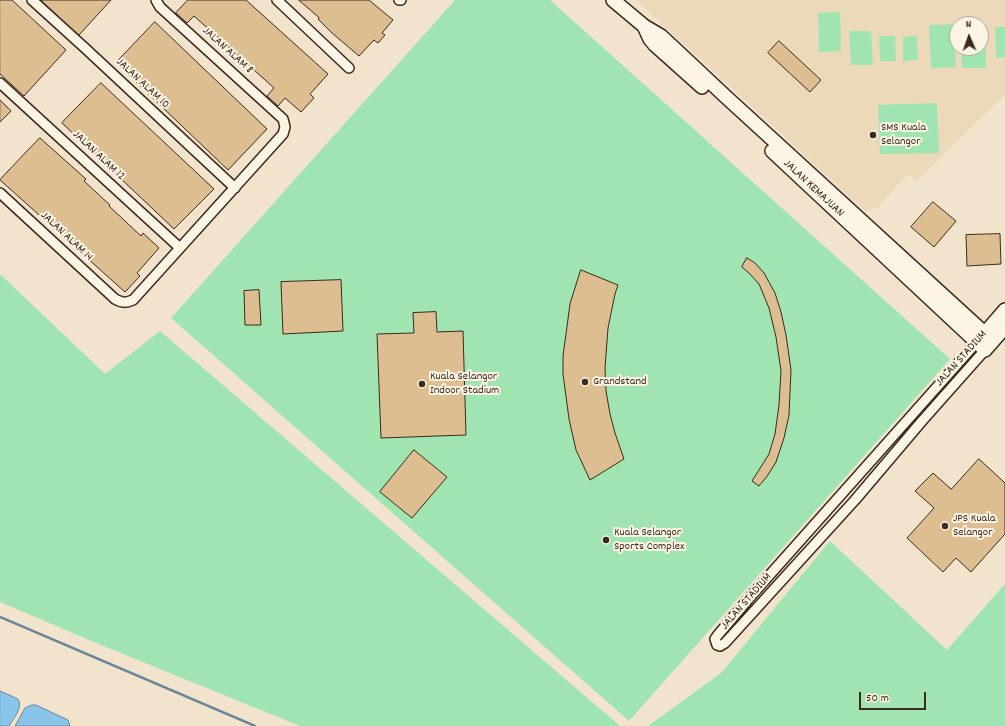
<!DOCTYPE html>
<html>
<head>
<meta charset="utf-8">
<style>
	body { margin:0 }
	#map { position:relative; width:1005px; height:726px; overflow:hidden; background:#f2e4cc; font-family:Dekko,sans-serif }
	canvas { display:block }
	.north { position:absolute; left:949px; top:16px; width:40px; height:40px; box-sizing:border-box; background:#fcf5e5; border:1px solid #afa495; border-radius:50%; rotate:358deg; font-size:11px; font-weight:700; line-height:16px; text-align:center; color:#3b2a1e }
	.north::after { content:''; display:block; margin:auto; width:14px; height:18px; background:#3b2a1e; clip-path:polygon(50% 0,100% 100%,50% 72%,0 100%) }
	.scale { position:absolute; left:859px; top:692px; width:67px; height:18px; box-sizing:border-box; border:2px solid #3b2a1e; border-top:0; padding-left:5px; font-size:12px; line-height:14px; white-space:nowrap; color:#3b2a1e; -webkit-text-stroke:3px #fcf5e5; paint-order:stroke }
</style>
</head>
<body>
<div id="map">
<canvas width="1005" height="726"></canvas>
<div class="north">N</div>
<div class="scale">50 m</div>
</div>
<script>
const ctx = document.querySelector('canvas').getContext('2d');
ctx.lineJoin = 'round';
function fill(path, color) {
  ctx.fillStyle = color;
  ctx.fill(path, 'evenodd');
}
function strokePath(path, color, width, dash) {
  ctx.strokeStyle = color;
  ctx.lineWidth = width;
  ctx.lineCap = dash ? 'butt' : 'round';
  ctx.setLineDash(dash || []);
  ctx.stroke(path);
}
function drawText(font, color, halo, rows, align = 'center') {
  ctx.font = font + ' Dekko,sans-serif';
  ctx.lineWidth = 4;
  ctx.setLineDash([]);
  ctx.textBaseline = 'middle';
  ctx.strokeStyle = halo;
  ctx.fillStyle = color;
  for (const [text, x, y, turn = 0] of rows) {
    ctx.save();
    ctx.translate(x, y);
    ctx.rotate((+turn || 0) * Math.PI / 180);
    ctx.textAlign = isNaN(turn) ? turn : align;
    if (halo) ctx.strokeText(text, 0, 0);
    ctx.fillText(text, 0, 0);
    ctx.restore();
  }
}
const built = new Path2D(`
	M636,0H1005V95L916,181L908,174L877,208L865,211ZM957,24H981V48H957Z`);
const green = new Path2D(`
	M455,0H550L950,359L629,721L171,318Z
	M840,12L841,51L819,52L818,13Z
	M954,24L956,67L931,68L929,25Z
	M981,24H985L986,68H962L961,48H981Z
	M995,27H1005V57L996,58Z
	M849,31H871L873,65H851Z
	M879,36H895L896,61H880Z
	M917,36L918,60L903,61V37Z
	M937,103L939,153L880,154L878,105Z
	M0,274L105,374L160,331L620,726H300L101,645L0,602Z
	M830,541L947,650L1005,584V726H648L721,673Z`);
const water = new Path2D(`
	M0,691L18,699C23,708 14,718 9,726H0Z
	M32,705H36L68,720L70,726H15L25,708Z`);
const stream = new Path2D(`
	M0,617L255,726`);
const building = new Path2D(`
	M0,0H12L66,50L24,96L0,74Z
	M41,0H111L79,35Z
	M188,0H246L328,74L310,94L314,98L301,112L285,98L278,106L267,96L274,88L194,16L187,23L176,13Z
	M299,0H369L393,20L382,33L385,35L378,43L374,40L359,56L332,33L318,19L319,18Z
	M155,22L267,129L228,170L116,63Z
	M779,41L821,80L810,92L768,53Z
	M101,83L214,189L174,229L62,123Z
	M0,100L11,111L0,122Z
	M40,138L86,179L84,181L110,205L109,206L141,236L143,233L159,248L137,273L140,276L125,292L0,180Z
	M933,202L956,221L934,247L911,227Z
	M1000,234L1001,264L967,266L966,235Z
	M747,258L755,263L764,273L775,293L781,312L786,335L791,370L789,415L784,438L776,462L768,475L759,486L752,481L769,454L775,434L779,405L781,371L776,337L769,308L759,284L750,274L742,267Z
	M581,270L618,285L615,294L608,328L605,368L606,391L610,414L615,433L624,459L590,480L576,450L569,419L563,374V356L570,304Z
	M341,280L343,331L283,334L281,282Z
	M259,290L261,325H245L244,291Z
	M436,312L437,332L463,331L466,435L381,438L377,334L414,333L413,313Z
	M414,450L447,477L412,518L380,492Z
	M979,459L1005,483V534L971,572L956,558L943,572L907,538L934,508L915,491L933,473L951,489Z`);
const street = new Path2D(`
	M32,0L86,49L235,188
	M277,0L349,68
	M399,0H401
	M0,83L180,248
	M0,193L115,299C122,303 126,303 133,300L283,134L285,127L283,119L160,7L156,0
	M976,343L750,597L717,636L715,639L717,645L720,646L725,643L855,500L922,421L985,350`);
const secondary = new Path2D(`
	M613,0L644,26L661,36L675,49L725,96L993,341
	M644,26L650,39L655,45L702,87
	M772,151L985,350L1005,327
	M979,340L1005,310`);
const markers = [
	[873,135,4,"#3b2a1e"],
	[585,382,4,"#3b2a1e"],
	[422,384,4,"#3b2a1e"],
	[945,526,4,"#3b2a1e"],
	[606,540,4,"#3b2a1e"]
];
const streetNames = [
	["JALAN ALAM 8",227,51,42],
	["JALAN ALAM 10",142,84,43],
	["JALAN ALAM 12",98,156,43],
	["JALAN KEMAJUAN",813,189,43],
	["JALAN ALAM 14",66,237,43],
	["JALAN STADIUM",962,359,-48],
	["JALAN STADIUM",747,602,-49]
];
const poiNames = [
	["SMS Kuala",881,128],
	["Selangor",881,142],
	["Kuala Selangor",430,377],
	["Indoor Stadium",430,391],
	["Grandstand",593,382],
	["JPS Kuala",953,519],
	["Selangor",953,533],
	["Kuala Selangor",614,533],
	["Sports Complex",614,547]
];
fill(built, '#ebd9ba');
fill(green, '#a0e5b1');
fill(water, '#89c4e9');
strokePath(water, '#6a8698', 1);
strokePath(stream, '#6a8698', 2.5);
fill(building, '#dcbe90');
strokePath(building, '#3b2a1e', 1);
strokePath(street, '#3b2a1e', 12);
strokePath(secondary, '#3b2a1e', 16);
strokePath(street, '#fcf5e5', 9);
strokePath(secondary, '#fcf5e5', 13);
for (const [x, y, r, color] of markers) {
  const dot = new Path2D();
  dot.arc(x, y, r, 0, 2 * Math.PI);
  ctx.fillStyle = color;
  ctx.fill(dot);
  strokePath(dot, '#fcf5e5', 1.5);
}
drawText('12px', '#3b2a1e', '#fcf5e5', streetNames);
drawText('12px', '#3b2a1e', '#fcf5e5', poiNames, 'left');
</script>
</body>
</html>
